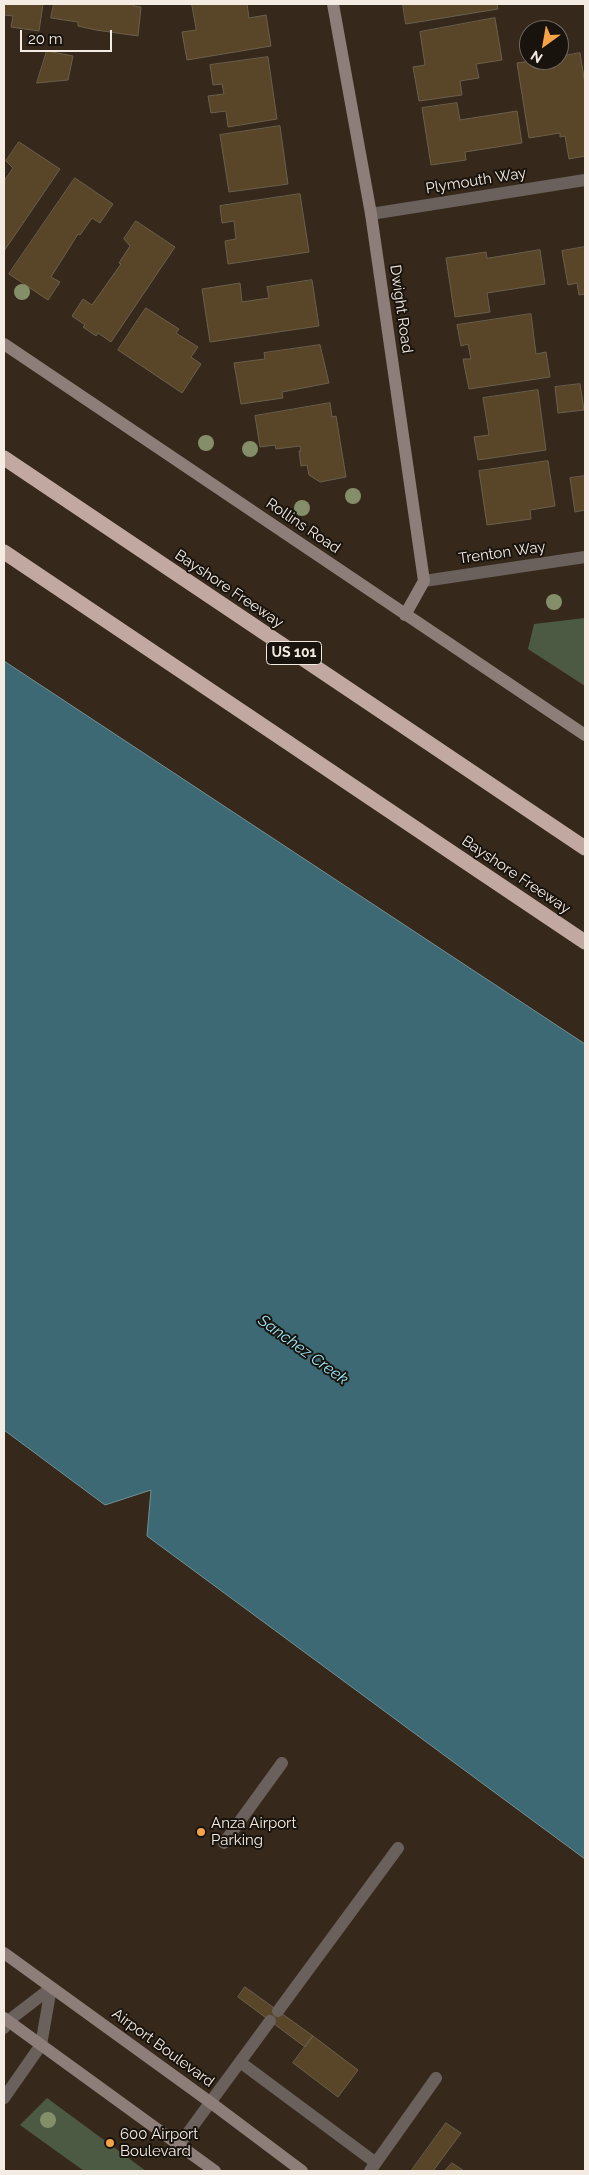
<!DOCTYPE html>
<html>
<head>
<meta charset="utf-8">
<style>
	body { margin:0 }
	#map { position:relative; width:589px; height:2175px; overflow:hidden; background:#36291b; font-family:Raleway,sans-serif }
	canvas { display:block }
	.frame { position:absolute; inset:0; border:5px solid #f4ebe3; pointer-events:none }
	.north { position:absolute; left:519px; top:20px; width:50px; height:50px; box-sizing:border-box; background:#19130d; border:1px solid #716963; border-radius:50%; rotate:212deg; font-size:14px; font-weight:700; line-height:20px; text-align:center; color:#f4ebe3 }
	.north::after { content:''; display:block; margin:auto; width:18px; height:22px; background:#f6a247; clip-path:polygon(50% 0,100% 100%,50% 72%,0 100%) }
	.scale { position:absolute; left:20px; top:30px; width:92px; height:22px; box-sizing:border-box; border:2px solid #f4ebe3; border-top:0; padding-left:6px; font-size:15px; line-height:18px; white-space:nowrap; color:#f4ebe3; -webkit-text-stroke:4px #19130d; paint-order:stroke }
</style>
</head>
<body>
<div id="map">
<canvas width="589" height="2175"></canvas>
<div class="frame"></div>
<div class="north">N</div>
<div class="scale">20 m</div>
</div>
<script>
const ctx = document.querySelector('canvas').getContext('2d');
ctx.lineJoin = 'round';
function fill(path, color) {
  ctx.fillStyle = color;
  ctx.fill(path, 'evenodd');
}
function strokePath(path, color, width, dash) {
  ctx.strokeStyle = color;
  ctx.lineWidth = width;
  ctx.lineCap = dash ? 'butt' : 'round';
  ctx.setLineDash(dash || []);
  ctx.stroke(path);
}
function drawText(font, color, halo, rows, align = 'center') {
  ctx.font = font + ' Raleway,sans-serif';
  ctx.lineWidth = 4;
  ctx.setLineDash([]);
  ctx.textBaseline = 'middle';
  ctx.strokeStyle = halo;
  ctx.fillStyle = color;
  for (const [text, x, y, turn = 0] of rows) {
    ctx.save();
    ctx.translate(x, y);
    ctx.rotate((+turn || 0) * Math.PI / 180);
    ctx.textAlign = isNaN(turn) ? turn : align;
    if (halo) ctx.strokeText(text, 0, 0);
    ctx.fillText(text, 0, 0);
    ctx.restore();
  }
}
const green = new Path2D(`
	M585,618V686L528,649L534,624Z
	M47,2098L146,2171H84L20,2125Z`);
const water = new Path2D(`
	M4,661L585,1044V1859L147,1536L151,1490L105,1505L4,1430Z`);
const building = new Path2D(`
	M4,4H43L39,31L11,27L13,16L4,15Z
	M54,4H134V6L141,7L138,36L96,30L78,26V22L51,18Z
	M192,4H247L249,18L266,15L271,46L187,60L182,32L196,30Z
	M403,4H497L498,9L406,24Z
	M495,18L502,60L476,64L479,78L460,81L462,95L419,101L413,67L425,65L420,32Z
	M47,51L73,56L68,80L37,83Z
	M580,53L585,84V156L569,159L565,136L560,137V133L529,138L517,63L538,60H559V57Z
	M268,57L277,119L228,127L226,111L211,113L208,96L224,94L222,84L213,85L210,65Z
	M457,103L460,120L517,111L522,143L465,152L466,160L431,165L422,108Z
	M280,126L288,184L229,192L220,135Z
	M19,142L60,169L4,251V181L13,168L6,161Z
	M75,178L113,204L100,223L92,218L80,235L78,234L51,277L60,282L48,300L9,274Z
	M300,194L309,252L228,264L225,241L236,239L234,221L222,223L220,206Z
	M136,221L175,247L111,342L98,333L96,336L83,327L85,325L72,316L83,299L92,305L121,264L119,263L130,246L124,239Z
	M585,247V294L579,295L577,283L568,285L562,251Z
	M540,250L545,284L487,293L490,312L455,317L446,258L486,252L487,258Z
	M312,280L319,326L210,342L202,289L240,283L242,302L269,298L267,287Z
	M146,308L179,329L176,333L198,347L191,357L201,364L182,393L118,350Z
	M531,314L536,354L546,352L550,377L469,389L463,359H471L468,344L461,346L457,325Z
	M320,345L329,383L282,392L283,398L241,404L234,363L265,359L264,353Z
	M580,384L584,410L558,413L555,387Z
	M538,390L546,450L478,460L474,437L489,435L483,398Z
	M330,403L332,417L336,416L346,477L320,482L309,475L307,465L301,466L299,451H301L300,446L276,449L275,445L260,447L255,416Z
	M548,461L555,506L530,510L531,519L487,525L479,471Z
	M585,476V510L575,512L570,478Z
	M245,1987L313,2036L305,2047L238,1997Z
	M313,2036L358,2070L338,2097L293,2063Z
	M446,2123L461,2133L433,2171H414L412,2170Z
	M452,2163L464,2171H445Z`);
const lane = new Path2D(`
	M224,1843L282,1763
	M278,2011L398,1848
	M4,2028L8,2021L51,1988
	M240,2062L376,2163
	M4,2098L41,2045L51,1988
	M179,2145L270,2021
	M370,2171L436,2078`);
const street = new Path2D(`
	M371,214L585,180
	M424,581L585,557`);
const secondary = new Path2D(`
	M333,4L371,214L424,581L405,615
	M4,344L585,735
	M4,1953L210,2102L302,2171
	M4,2018L215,2171`);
const highway = new Path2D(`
	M4,458L585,848
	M4,552L585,942`);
const trees = [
	[22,292],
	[206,443],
	[250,449],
	[353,496],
	[302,508],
	[554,602],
	[48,2120]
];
const markers = [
	[201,1832,5,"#f6a247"],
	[110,2143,5,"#f6a247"]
];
const shields = [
	[294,653,55]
];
const shieldNames = [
	["US 101",294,653]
];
const streetNames = [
	["Plymouth Way",476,181,-9],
	["Dwight Road",401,309,82],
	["Rollins Road",303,526,34],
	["Trenton Way",502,553,-8],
	["Bayshore Freeway",229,589,34],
	["Bayshore Freeway",516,875,34],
	["Airport Boulevard",163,2048,36]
];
const poiNames = [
	["Anza Airport",211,1823],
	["Parking",211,1840],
	["600 Airport",120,2134],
	["Boulevard",120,2151]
];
const waterNames = [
	["Sanchez Creek",303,1350,36]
];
fill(green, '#4d5a43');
fill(water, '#3c6973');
strokePath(water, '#739095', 1);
fill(building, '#594628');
strokePath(building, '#6a5f4d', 1);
strokePath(lane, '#6a615d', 12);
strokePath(street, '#6a615d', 12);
strokePath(secondary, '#8d7e79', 12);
strokePath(highway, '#c1a9a1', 15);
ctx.fillStyle = '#848e69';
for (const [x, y] of trees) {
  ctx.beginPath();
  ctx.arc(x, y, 8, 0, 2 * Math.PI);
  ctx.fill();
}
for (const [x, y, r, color] of markers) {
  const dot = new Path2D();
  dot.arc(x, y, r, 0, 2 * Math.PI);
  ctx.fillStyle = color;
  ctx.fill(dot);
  strokePath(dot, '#19130d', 2);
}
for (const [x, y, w] of shields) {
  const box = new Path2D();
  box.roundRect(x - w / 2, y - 11.5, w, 23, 4);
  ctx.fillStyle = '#19130d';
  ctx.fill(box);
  strokePath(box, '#f4ebe3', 1);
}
drawText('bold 14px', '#f4ebe3', null, shieldNames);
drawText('15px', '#f4ebe3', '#19130d', streetNames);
drawText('15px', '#f4ebe3', '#19130d', poiNames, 'left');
drawText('italic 16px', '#96e6f8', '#19130d', waterNames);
</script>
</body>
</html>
